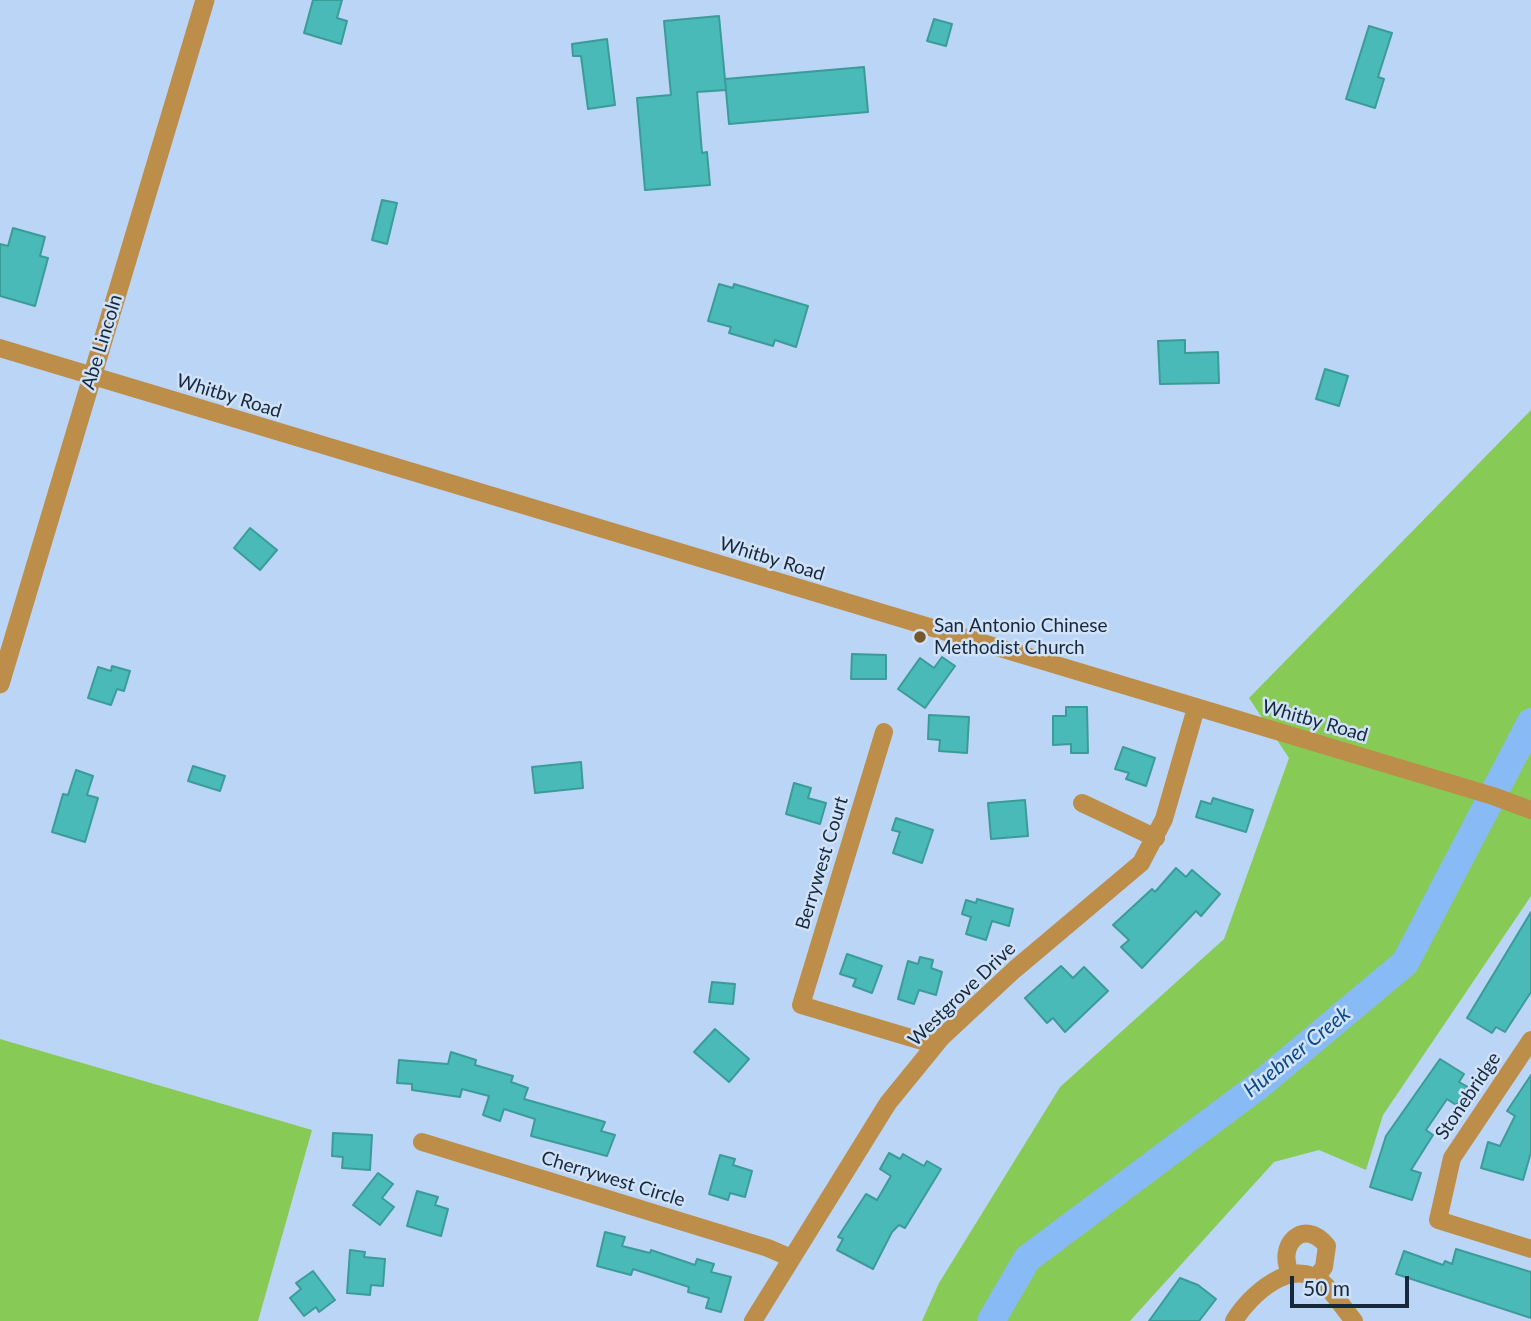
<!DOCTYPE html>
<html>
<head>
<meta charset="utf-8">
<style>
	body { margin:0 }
	#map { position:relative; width:1531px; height:1321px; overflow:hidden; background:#bbd5f6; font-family:Lato,sans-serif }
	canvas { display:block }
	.scale { position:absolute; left:1290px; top:1276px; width:119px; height:32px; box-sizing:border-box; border:4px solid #17283d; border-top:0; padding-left:9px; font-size:21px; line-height:24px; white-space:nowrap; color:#17283d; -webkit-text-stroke:5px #d0e2f7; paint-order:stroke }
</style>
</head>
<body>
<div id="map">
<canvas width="1531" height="1321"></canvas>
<div class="scale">50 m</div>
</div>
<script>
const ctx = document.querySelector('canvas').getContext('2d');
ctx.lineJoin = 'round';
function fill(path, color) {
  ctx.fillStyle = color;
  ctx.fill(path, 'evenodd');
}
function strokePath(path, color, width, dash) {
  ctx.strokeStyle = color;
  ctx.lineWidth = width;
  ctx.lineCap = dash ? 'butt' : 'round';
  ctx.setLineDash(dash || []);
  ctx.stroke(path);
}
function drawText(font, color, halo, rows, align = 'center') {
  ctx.font = font + ' Lato,sans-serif';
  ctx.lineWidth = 5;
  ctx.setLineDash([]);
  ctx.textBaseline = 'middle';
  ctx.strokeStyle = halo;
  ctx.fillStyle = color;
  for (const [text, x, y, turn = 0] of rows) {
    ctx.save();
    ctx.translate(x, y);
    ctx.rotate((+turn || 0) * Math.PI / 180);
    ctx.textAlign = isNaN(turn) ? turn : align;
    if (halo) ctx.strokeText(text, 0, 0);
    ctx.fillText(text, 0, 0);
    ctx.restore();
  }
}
const green = new Path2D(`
	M1531,410V896L1383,1115L1366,1170L1319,1150L1274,1162L1130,1321H922L939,1283L1060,1087L1224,939L1289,758L1249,698Z
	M0,1039L312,1130L258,1321H0Z`);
const river = new Path2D(`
	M991,1321L1027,1259L1258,1086L1405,963L1531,722`);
const building = new Path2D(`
	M313,0H342L337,18L347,21L341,44L304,33Z
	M719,16L726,90L697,92L702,153L707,152L710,185L645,190L637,98L671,95L664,21Z
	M934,19L952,24L946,46L927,41Z
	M1369,26L1392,33L1378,77L1384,79L1375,108L1346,99Z
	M607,39L615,105L588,109L581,56H573L572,44Z
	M864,67L868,112L729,124L725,79Z
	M382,200L397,203L387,244L372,240Z
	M13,228L45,237L40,256L48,258L35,306L0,296V244L8,246Z
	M719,284L733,288L734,284L808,306L796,347L775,340L773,346L729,333L731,327L708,321Z
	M1185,340V353L1218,352L1219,383L1160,384L1158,341Z
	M1325,369L1348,376L1339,406L1316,399Z
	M250,528L277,550L260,570L234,548Z
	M852,654L886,655V679H851Z
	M942,657L955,666L925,708L898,689L920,658L934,668Z
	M112,666L130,671L124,691L117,689L111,705L88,698L98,667L111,671Z
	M1066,707H1087L1088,753H1071V744L1053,745V716H1066Z
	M929,715L969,717L967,753L939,751L940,740L928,739Z
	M1123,747L1155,758L1146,786L1126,779L1129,773L1115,769Z
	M581,762L583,788L535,793L532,767Z
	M193,766L225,776L220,791L188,781Z
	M76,770L93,776L87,795L98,798L85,842L52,832L63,794L68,795Z
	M794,783L811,788L808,798L826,803L820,824L786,814Z
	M1213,798L1253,810L1246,832L1196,817L1201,801L1211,804Z
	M1025,800L1028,836L991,839L988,803Z
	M896,818L933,830L922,863L893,853L900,832L892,830Z
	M1176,868L1186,877L1192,870L1220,894L1201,916L1196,911L1142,968L1121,947L1129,940L1113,925L1152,889L1155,892Z
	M977,899L1013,909L1009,926L992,921L986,940L966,934L971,917L962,914L966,900L976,903Z
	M1531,912V992L1505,1032L1496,1027L1492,1033L1467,1018Z
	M847,954L882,966L872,993L853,986L856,979L840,974Z
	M920,957L933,960L931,968L942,972L936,995L919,990L914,1004L898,999L908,961L918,964Z
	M1061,966L1073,978L1084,967L1108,991L1065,1032L1053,1018L1047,1023L1025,998Z
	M712,982L735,984L733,1004L709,1002Z
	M715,1029L749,1059L729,1082L694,1052Z
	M451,1052L476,1060L475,1065L513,1076L511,1082L528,1088L524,1099L605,1122L601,1131L615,1135L607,1156L531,1136L535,1119L504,1109L500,1121L483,1115L489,1096L462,1089L460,1097L412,1090V1084L397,1083L399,1060L448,1064Z
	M1440,1059L1464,1074L1459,1082L1468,1087L1456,1105L1447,1099L1426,1130L1433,1135L1411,1170L1421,1173L1412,1200L1370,1187L1386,1136Z
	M1531,1075V1152L1523,1180L1481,1168L1488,1142L1500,1146L1515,1116L1507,1111Z
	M333,1133L372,1135L370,1170L342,1168L343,1157L332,1156Z
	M889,1153L900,1159L903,1154L924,1166L927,1161L941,1169L905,1228L899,1225L892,1232L873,1269L837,1250L843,1239L838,1237L866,1194L877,1200L891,1176L880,1169Z
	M720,1155L735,1159L733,1165L752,1171L745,1197L730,1193L728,1200L709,1194Z
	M378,1173L393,1184L382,1198L394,1207L380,1225L353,1205Z
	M417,1191L438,1197L435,1205L448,1209L441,1236L407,1226Z
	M605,1232L625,1237L622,1246L650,1253L651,1250L695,1265L697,1259L714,1264L711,1272L731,1277L721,1312L706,1308L709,1298L688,1292L689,1287L633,1269L631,1275L597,1266Z
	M1456,1249L1531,1272V1318L1396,1274L1404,1251L1443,1265L1445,1261L1452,1264Z
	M350,1250L365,1252L364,1257L385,1259L383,1286L371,1285L370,1295L347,1293Z
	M313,1271L335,1300L319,1312L316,1307L304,1316L290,1298L301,1289L296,1283Z
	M1180,1278L1198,1285L1216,1299L1199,1321H1149Z`);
const minor = new Path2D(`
	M0,348L1493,796L1531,810
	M884,732L801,1005L935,1045
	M1082,803L1156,838
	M1531,1040L1452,1158L1438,1220L1531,1249
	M422,1142L768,1248L791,1258
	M1291,1274C1275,1246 1304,1216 1327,1246L1324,1267L1316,1278
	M753,1321L888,1103L941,1038L1014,970L1141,863L1164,819L1196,708
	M1234,1321C1249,1296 1292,1255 1323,1283C1334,1293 1344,1309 1354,1321`);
const tertiary = new Path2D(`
	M0,684L205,0`);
const markers = [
	[920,637,7,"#76572c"]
];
const streetNames = [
	["Abe Lincoln",102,342,-73],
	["Whitby Road",229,396,17],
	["Whitby Road",772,559,17],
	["Whitby Road",1315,721,16],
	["Berrywest Court",822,863,-73],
	["Westgrove Drive",962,994,-44],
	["Stonebridge",1468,1096,-56],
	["Cherrywest Circle",613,1179,17]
];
const poiNames = [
	["San Antonio Chinese",934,626],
	["Methodist Church",934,648]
];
const waterNames = [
	["Huebner Creek",1297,1052,-39]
];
fill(green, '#88ca56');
strokePath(river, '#88baf5', 28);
fill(building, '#4abab8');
strokePath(building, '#3b9b99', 2);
strokePath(minor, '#bd8d4a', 18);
strokePath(tertiary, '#bd8d4a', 19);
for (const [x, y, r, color] of markers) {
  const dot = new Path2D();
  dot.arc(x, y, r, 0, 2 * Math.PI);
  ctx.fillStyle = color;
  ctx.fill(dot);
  strokePath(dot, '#d0e2f7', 2.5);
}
drawText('19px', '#17283d', '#d0e2f7', streetNames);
drawText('19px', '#17283d', '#d0e2f7', poiNames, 'left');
drawText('italic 21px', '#0b4986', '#d0e2f7', waterNames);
</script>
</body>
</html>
